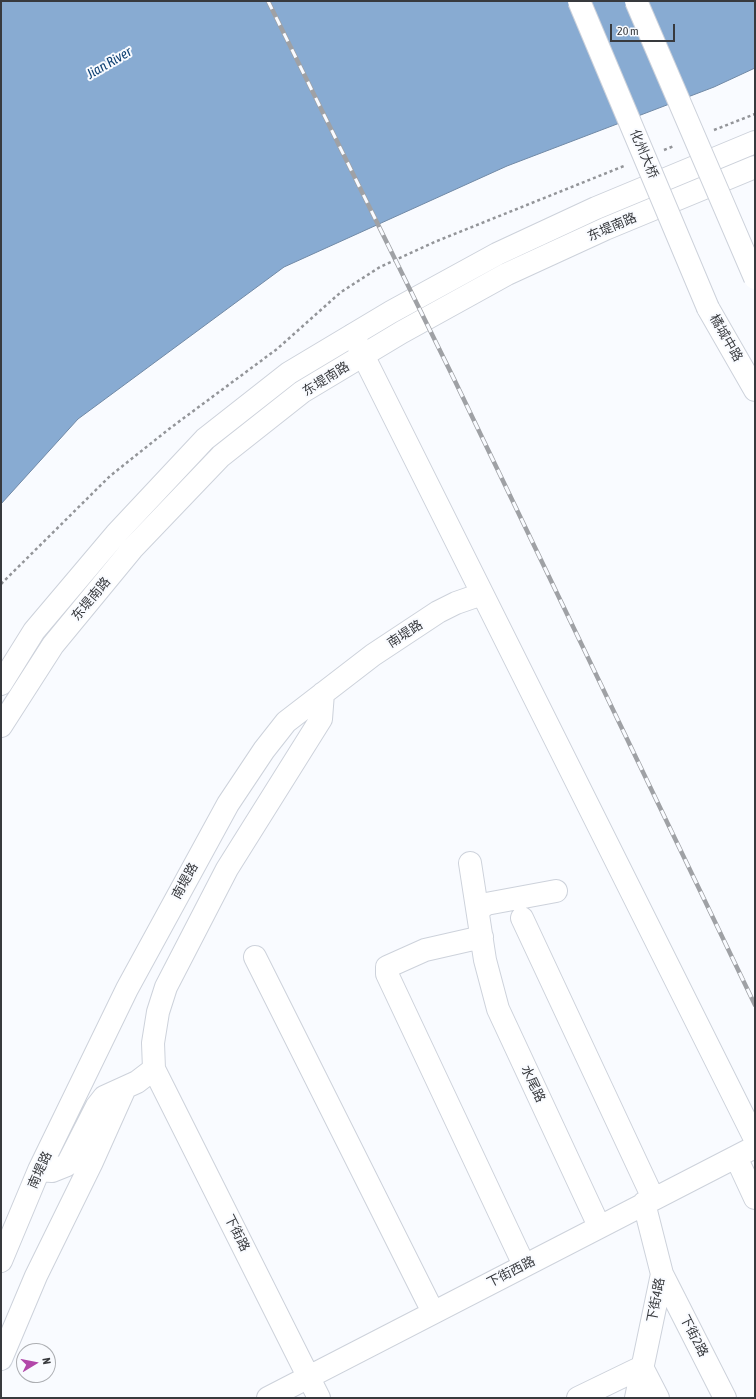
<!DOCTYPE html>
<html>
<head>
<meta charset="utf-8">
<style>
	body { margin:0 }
	#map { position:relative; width:756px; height:1399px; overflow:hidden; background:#f9fbff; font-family:"Asap Condensed",sans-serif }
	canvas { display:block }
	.frame { position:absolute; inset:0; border:2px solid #383a3e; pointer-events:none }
	.north { position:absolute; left:16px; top:1343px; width:40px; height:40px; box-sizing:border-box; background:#f9fbff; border:1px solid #acaeb2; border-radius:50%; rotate:80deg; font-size:11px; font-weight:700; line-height:16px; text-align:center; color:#383a3e }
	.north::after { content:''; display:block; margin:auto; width:14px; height:18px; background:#b247a9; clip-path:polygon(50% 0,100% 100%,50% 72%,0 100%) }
	.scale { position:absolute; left:610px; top:24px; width:65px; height:18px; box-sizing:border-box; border:2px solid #383a3e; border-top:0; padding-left:5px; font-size:12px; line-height:14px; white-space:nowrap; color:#383a3e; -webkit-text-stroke:3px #f9fbff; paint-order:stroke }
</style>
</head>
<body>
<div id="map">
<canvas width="756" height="1399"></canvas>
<div class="frame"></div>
<div class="north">N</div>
<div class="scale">20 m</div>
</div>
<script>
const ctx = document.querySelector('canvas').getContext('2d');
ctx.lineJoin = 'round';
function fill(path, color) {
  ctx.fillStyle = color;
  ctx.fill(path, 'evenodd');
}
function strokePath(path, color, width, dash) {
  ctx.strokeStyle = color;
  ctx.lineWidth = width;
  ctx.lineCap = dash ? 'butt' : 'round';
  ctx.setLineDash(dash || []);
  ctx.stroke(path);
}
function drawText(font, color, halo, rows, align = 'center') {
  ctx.font = font + ' "Asap Condensed","Noto Sans SC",sans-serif';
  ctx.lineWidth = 4;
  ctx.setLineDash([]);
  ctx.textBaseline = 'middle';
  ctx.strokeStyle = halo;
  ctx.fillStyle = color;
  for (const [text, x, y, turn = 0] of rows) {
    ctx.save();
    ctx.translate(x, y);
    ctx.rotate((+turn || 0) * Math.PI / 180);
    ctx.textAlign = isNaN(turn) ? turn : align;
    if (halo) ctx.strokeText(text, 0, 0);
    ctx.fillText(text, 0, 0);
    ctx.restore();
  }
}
const water = new Path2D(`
	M1,1H755V68L714,87L507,166L284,267L78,419L1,504Z`);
const path = new Path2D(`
	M714,130L755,114
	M664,150L674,146
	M1,584L110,476L169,429L277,349L341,292L380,267L437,241L624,166`);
const minor = new Path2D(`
	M353,335L755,1139
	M470,863L485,960L498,1009L599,1226
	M478,914L480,909L486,904L556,891
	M522,918L653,1198
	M482,937L425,950L387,967V974L524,1265
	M255,957L433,1312
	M736,1157L755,1198
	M39,1170L52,1171L67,1165L97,1106L104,1097L137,1082L154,1069
	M1,1261L39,1170L127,989L228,804L264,750L286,722L373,655L438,612L456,603L482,594
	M662,1274L725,1398
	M1,1359L36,1276L91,1164L125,1088
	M268,1398L755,1147
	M319,1398L154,1069L153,1043L158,1012L166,987L227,869L321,719L323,693
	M578,1398L642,1367L658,1398
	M636,1398L662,1274L644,1203`);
const major = new Path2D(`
	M708,308L755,390
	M1,684L34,631L116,534L205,439L289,373L391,312L497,254L596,208L755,142
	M1,726L53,645L132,549L221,456L302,392L402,332L507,274L605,229L755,167`);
const rail = new Path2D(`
	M268,1L454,379L755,1005`);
const majorBridge = new Path2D(`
	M579,1L708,308
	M636,1L755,278`);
const streetNames = [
	["化州大桥",644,154,67],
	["东堤南路",612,227,-23],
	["橘城中路",726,338,60],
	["东堤南路",326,379,-32],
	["东堤南路",91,599,-50],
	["南堤路",405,634,-33],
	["南堤路",185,881,-61],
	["水尾路",533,1084,65],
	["南堤路",40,1170,-66],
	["下街路",237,1233,63],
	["下街西路",511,1272,-27],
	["下街4路",656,1300,-79],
	["下街2路",694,1336,63]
];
const waterNames = [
	["Jian River",109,63,-30]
];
fill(water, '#88abd2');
strokePath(water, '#7089a6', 1);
strokePath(minor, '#cdd2db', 24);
strokePath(major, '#cdd2db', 24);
strokePath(path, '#939599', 2.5, [3, 3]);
strokePath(minor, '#fff', 22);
strokePath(major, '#fff', 22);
strokePath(rail, '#9fa1a5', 4.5);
strokePath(rail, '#f9fbff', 3, [9]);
strokePath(majorBridge, '#cdd2db', 24, []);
strokePath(majorBridge, '#fff', 22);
drawText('13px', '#383a3e', '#f9fbff', streetNames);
drawText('italic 14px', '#104274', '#f9fbff', waterNames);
</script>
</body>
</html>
